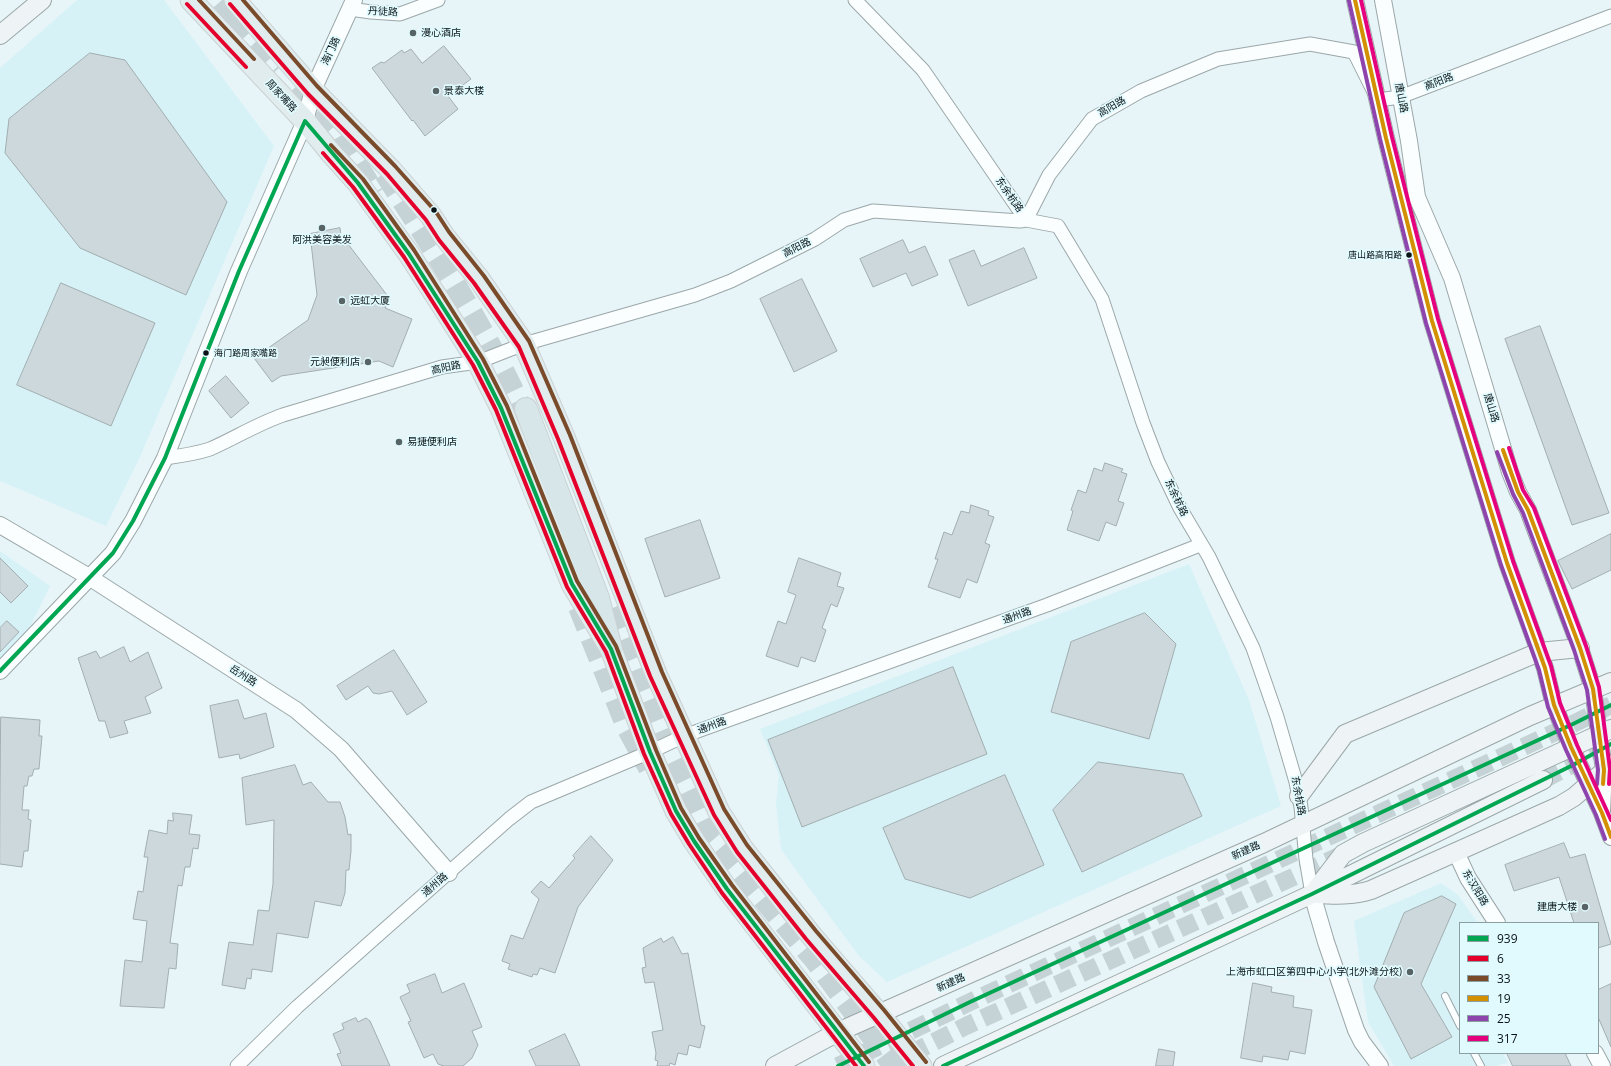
<!DOCTYPE html>
<html>
<head>
<meta charset="utf-8">
<style>
	body { margin:0 }
	#map { position:relative; width:1611px; height:1066px; overflow:hidden; background:#e7f5f8; font-family:"Open Sans",sans-serif }
	canvas { display:block }
	.legend { position:absolute; left:1459px; top:922px; width:140px; height:132px; box-sizing:border-box; background:#e1fafe; border:1px solid #8b9ea1; margin:0; padding:5px 7px; list-style:none; font-size:12px; color:#0a1416 }
	.legend li { display:flex; align-items:center; gap:8px; height:20px }
	.legend b { width:20px; border:1px solid #8b9ea1 }
</style>
</head>
<body>
<div id="map">
<canvas width="1611" height="1066"></canvas>
<ul class="legend">
<li><b style="height:5px;background:#00a651"></b>939</li>
<li><b style="height:5px;background:#e4002b"></b>6</li>
<li><b style="height:5px;background:#7a4b2a"></b>33</li>
<li><b style="height:5px;background:#d39003"></b>19</li>
<li><b style="height:5px;background:#8e44ad"></b>25</li>
<li><b style="height:5px;background:#e5007d"></b>317</li>
</ul>
</div>
<script>
const ctx = document.querySelector('canvas').getContext('2d');
ctx.lineJoin = 'round';
function fill(path, color) {
  ctx.fillStyle = color;
  ctx.fill(path, 'evenodd');
}
function strokePath(path, color, width, dash) {
  ctx.strokeStyle = color;
  ctx.lineWidth = width;
  ctx.lineCap = dash ? 'butt' : 'round';
  ctx.setLineDash(dash || []);
  ctx.stroke(path);
}
function drawText(font, color, halo, rows, align = 'center') {
  ctx.font = font + ' "Open Sans","Noto Sans SC",sans-serif';
  ctx.lineWidth = 3.5;
  ctx.setLineDash([]);
  ctx.textBaseline = 'middle';
  ctx.strokeStyle = halo;
  ctx.fillStyle = color;
  for (const [text, x, y, turn = 0] of rows) {
    ctx.save();
    ctx.translate(x, y);
    ctx.rotate((+turn || 0) * Math.PI / 180);
    ctx.textAlign = isNaN(turn) ? turn : align;
    if (halo) ctx.strokeText(text, 0, 0);
    ctx.fillText(text, 0, 0);
    ctx.restore();
  }
}
const built = new Path2D(`
	M77,0H164L274,146L139,459L106,526L0,481V68Z
	M0,551L50,586L26,635L0,658Z
	M1189,564L1249,700L1281,806L887,982L859,956L814,895L781,849L776,804L779,775L760,729Z
	M1441,883L1458,895L1478,923H1460V1053H1503L1508,1063L1498,1065V1066H1394L1368,1022L1354,921Z`);
const building = new Path2D(`
	M444,46L471,79L448,96L458,109L425,136L413,120L412,121L372,68L381,62L384,63L402,50L404,53L411,49L422,63Z
	M90,53L125,60L227,202L186,295L80,248L5,153L9,119Z
	M340,228L342,245L348,244L390,299L385,308L412,319L393,367L379,361L281,376L272,382L254,358L308,320L317,295L310,234Z
	M903,240L909,253L925,246L938,275L912,286L906,273L873,287L860,259Z
	M1024,248L1037,278L968,306L949,260L974,250L981,266Z
	M802,279L837,351L794,372L760,299Z
	M61,283L155,323L111,426L17,385Z
	M1540,326L1609,513L1572,525L1505,339Z
	M226,376L249,403L231,418L209,391Z
	M1105,463L1123,469L1121,472L1127,474L1118,501L1124,503L1116,526L1106,522L1099,541L1067,530L1073,511L1071,510L1078,490L1086,493L1094,468L1102,471Z
	M971,505L989,511L988,515L994,517L985,543L990,545L977,583L967,579L960,598L928,587L938,559H935L944,532L952,535L961,511L969,513Z
	M700,520L720,578L665,597L645,539Z
	M1611,534V570L1572,589L1558,561Z
	M0,558L28,586L11,603L0,592Z
	M799,558L841,573L837,586L844,588L837,607L831,604L822,628L826,630L815,662L801,657L798,667L766,656L778,621L786,624L796,595L788,592Z
	M1145,613L1176,644L1149,739L1051,712L1071,642Z
	M7,621L19,632L0,652V628Z
	M124,647L130,662L148,652L162,688L145,697L151,713L124,721L128,733L110,738L105,721H99L78,658L96,651L100,658Z
	M394,650L427,702L407,715L392,691L379,694L373,693L368,686L346,700L337,686Z
	M953,667L987,754L802,827L768,740Z
	M238,700L244,719L266,713L274,747L240,759L239,754L219,758L210,706Z
	M1,717L40,720L39,736H42L39,769H34L32,776H29L27,786H24L22,810H29L28,819L31,820L28,851H24L22,867L0,864Z
	M1098,762L1183,774L1202,816L1082,872L1053,810Z
	M295,765L303,785L311,782L328,802H340L345,817L348,835L351,834V851L349,870H346L345,893L341,906L315,901L308,938L277,933L272,972L252,969L251,979L247,978L245,989L222,985L229,942L253,945L258,910L269,911L273,884L274,820L246,825L242,778Z
	M1005,775L1044,865L970,898L905,879L883,828Z
	M173,813L192,815L189,834L200,835L198,849L193,848L190,867H185L182,886L178,885L170,943L178,944L176,969L169,968L164,1008L120,1006L125,960L142,962L147,921L133,919L138,891L143,892L148,857H144L149,830L167,834L168,820L173,821Z
	M591,836L613,860L578,907L555,973L540,968L537,975L533,974L532,977L508,969L510,964L502,961L511,935L523,939L539,899L531,892L541,881L549,888L575,858L573,856Z
	M1564,843L1570,858L1585,854L1611,944L1598,948V923H1574L1559,877L1514,891L1505,865Z
	M1442,896L1456,904L1421,984L1452,1037L1411,1059L1374,987L1404,913Z
	M673,937L682,954L688,953L701,1025L705,1026L700,1048L689,1045L687,1055L678,1053L675,1065L670,1063L669,1066H657L658,1061L655,1060L656,1053L652,1032L663,1030L654,982L645,983L642,968L646,967L643,948L661,938L663,942Z
	M435,974L442,993L464,983L482,1027L472,1031L478,1045L472,1058L463,1066H444L438,1064L433,1054L424,1058L408,1022L411,1021L400,997L410,992L407,985Z
	M1253,983L1272,987L1271,992L1294,996L1293,1007L1312,1010L1305,1054L1290,1051L1288,1060L1263,1056L1262,1062L1241,1058Z
	M1611,984V1047L1598,1017V990Z
	M356,1018L358,1022L366,1018L370,1021L390,1066H342L337,1054L341,1053L333,1034L344,1029L342,1024Z
	M565,1034L580,1066H536L529,1051Z
	M1159,1049L1175,1052L1173,1066H1156Z
	M1507,1053H1565L1571,1066H1513Z`);
const secondaryTunnel = new Path2D(`
	M1543,780L1611,744
	M838,1066L970,1002L1573,724L1611,705
	M886,1066L966,1026L1346,853`);
const trunkTunnel = new Path2D(`
	M222,0L245,27
	M234,17L280,67
	M297,86L339,135L375,194
	M385,173C437,255 492,338 530,428
	M579,607L627,727L649,768
	M608,610L663,741L709,835L815,960L894,1066`);
const service = new Path2D(`
	M1445,996L1460,1026
	M1474,1053L1481,1066`);
const minor = new Path2D(`
	M855,0L923,70L1026,220
	M350,9L371,12L400,14L438,0
	M1026,220L1049,175L1092,119L1141,91L1218,59L1310,44L1354,52L1378,100L1400,97L1611,16
	M165,458C180,456 195,454 210,449C235,438 257,424 283,415L442,367L478,362L524,344L695,295L731,281L815,239L844,220L873,211L1020,221L1026,220L1058,226L1102,299L1143,423L1158,462L1180,508L1209,557L1253,648L1277,717L1296,782L1301,807L1306,859L1312,894
	M237,1066L297,1007L509,819L531,802L650,752L684,736L1047,605L1200,545`);
const tertiary = new Path2D(`
	M1355,0L1386,138L1432,321L1507,563L1545,668L1554,705L1571,747L1602,813L1611,837
	M1383,0L1409,141L1417,197L1452,278L1510,472L1518,492L1528,510L1540,542L1580,648L1593,689L1604,770L1602,811
	M0,525L89,577L296,710L341,749L449,873
	M0,671L113,553L133,521L165,458L239,271L305,121L313,90L354,0
	M1456,852L1468,878L1497,923
	M1312,894L1326,942L1356,1030L1362,1042L1380,1066
	M1595,1053L1602,1066`);
const secondary = new Path2D(`
	M0,35L42,0
	M1299,796L1345,734L1539,652L1580,648
	M1314,892L1343,854L1363,843L1611,729
	M1315,894C1334,895 1353,896 1371,890L1559,806L1574,797L1611,765
	M775,1066L838,1032L1264,843L1530,716L1611,682
	M943,1066L1312,894L1543,780`);
const primary = new Path2D(`
	M191,0L305,121L331,153L358,183L409,254L442,305L478,362L501,408L572,584L611,649L650,752L676,811L694,841L727,889L864,1066
	M235,0L313,90L391,170L431,216L444,236L479,279L524,344L564,437L656,674L719,812L742,848L811,935L879,1014L921,1066`);
const trunk = new Path2D(`
	M526,409L598,598L611,649`);
const bus1 = new Path2D(`
	M0,671L113,553L133,521L165,458L239,271L305,121L358,183L409,254L478,362L501,408L572,584L611,649L650,752L676,811L694,841L727,889L864,1066
	M838,1066L970,1002L1573,724L1611,705
	M943,1066L1312,894L1573,765L1611,744`);
const bus2 = new Path2D(`
	M187,4L246,67
	M230,4L308,94L387,174L426,220L439,240L474,283L519,347L558,439L650,676L714,815L737,852L806,939L874,1018L913,1066
	M323,153L353,187L404,257L473,365L496,410L567,587L606,652L644,754L671,814L689,844L722,893L856,1066`);
const bus3 = new Path2D(`
	M199,0L254,59
	M243,0L317,86L395,166L436,212L449,232L484,276L529,341L570,435L662,672L724,809L747,845L816,931L884,1010L926,1062
	M331,145L363,179L414,250L483,359L507,406L577,581L616,646L656,750L681,808L699,838L732,885L869,1062`);
const bus4 = new Path2D(`
	M1355,0L1386,138L1432,321L1507,563L1545,668L1554,705L1571,747L1602,813L1611,837
	M1503,450L1518,492L1528,510L1580,648L1593,689L1604,770L1603,784`);
const bus5 = new Path2D(`
	M1349,1L1380,139L1426,323L1501,565L1539,670L1548,707L1566,750L1596,815L1605,839
	M1497,452L1513,494L1523,513L1574,650L1587,690L1598,770L1597,784`);
const bus6 = new Path2D(`
	M1361,0L1392,137L1438,319L1513,561L1551,666L1560,703L1577,745L1611,820
	M1509,448L1523,490L1534,508L1586,646L1599,687L1610,769L1609,784`);
const markers = [
	[413,33,4,"#576365"],
	[436,91,4,"#576365"],
	[434,210,3.5,"#0a1416"],
	[322,228,4,"#576365"],
	[1409,255,3.5,"#0a1416"],
	[342,301,4,"#576365"],
	[206,353,3.5,"#0a1416"],
	[368,362,4,"#576365"],
	[399,442,4,"#576365"],
	[1585,907,4,"#576365"],
	[1410,972,4,"#576365"]
];
const busNames = [
	["唐山路高阳路",1402,255],
	["海门路周家嘴路",214,353,"left"]
];
const streetNames = [
	["丹徒路",383,12,3],
	["海门路",331,51,-65],
	["高阳路",1439,82,-21],
	["周家嘴路",281,96,47],
	["唐山路",1401,98,79],
	["高阳路",1112,107,-30],
	["东余杭路",1009,195,55],
	["高阳路",797,248,-27],
	["高阳路",446,368,-12],
	["唐山路",1491,408,73],
	["东余杭路",1176,498,64],
	["通州路",1017,616,-20],
	["岳州路",243,676,33],
	["通州路",712,726,-20],
	["东余杭路",1298,796,80],
	["新建路",1246,851,-24],
	["通州路",435,885,-41],
	["东汉阳路",1475,888,59],
	["新建路",951,983,-24]
];
const poiNames = [
	["漫心酒店",421,33],
	["景泰大楼",444,91],
	["阿洪美容美发",322,240,"center"],
	["远虹大厦",350,301],
	["元昶便利店",360,362,"right"],
	["易捷便利店",407,442],
	["建唐大楼",1577,907,"right"],
	["上海市虹口区第四中心小学(北外滩分校)",1402,972,"right"]
];
fill(built, '#d6f2f7');
fill(building, '#ccd8db');
strokePath(building, '#a2aeb0', 1);
strokePath(secondaryTunnel, '#c6d3d6', 18, [18, 9]);
strokePath(trunkTunnel, '#c6d3d6', 22, [22, 11]);
strokePath(service, '#9ba7a9', 8);
strokePath(minor, '#9ba7a9', 15);
strokePath(tertiary, '#9ba7a9', 18);
strokePath(secondary, '#9ba7a9', 20);
strokePath(primary, '#cad1d3', 23);
strokePath(trunk, '#cad1d3', 24);
strokePath(service, '#fbfefe', 6);
strokePath(minor, '#fbfefe', 13);
strokePath(tertiary, '#fbfefe', 16);
strokePath(secondary, '#eef4f5', 18);
strokePath(primary, '#e0eced', 21);
strokePath(trunk, '#d7e6e8', 22);
strokePath(bus1, '#00a651', 4);
strokePath(bus2, '#e4002b', 4);
strokePath(bus3, '#7a4b2a', 4);
strokePath(bus4, '#d39003', 4);
strokePath(bus5, '#8e44ad', 4);
strokePath(bus6, '#e5007d', 4);
for (const [x, y, r, color] of markers) {
  const dot = new Path2D();
  dot.arc(x, y, r, 0, 2 * Math.PI);
  ctx.fillStyle = color;
  ctx.fill(dot);
  strokePath(dot, '#e1fafe', 1.5);
}
drawText('9px', '#0a1416', '#e1fafe', busNames, 'right');
drawText('10px', '#0a1416', '#e1fafe', streetNames);
drawText('10px', '#0a1416', '#e1fafe', poiNames, 'left');
</script>
</body>
</html>
